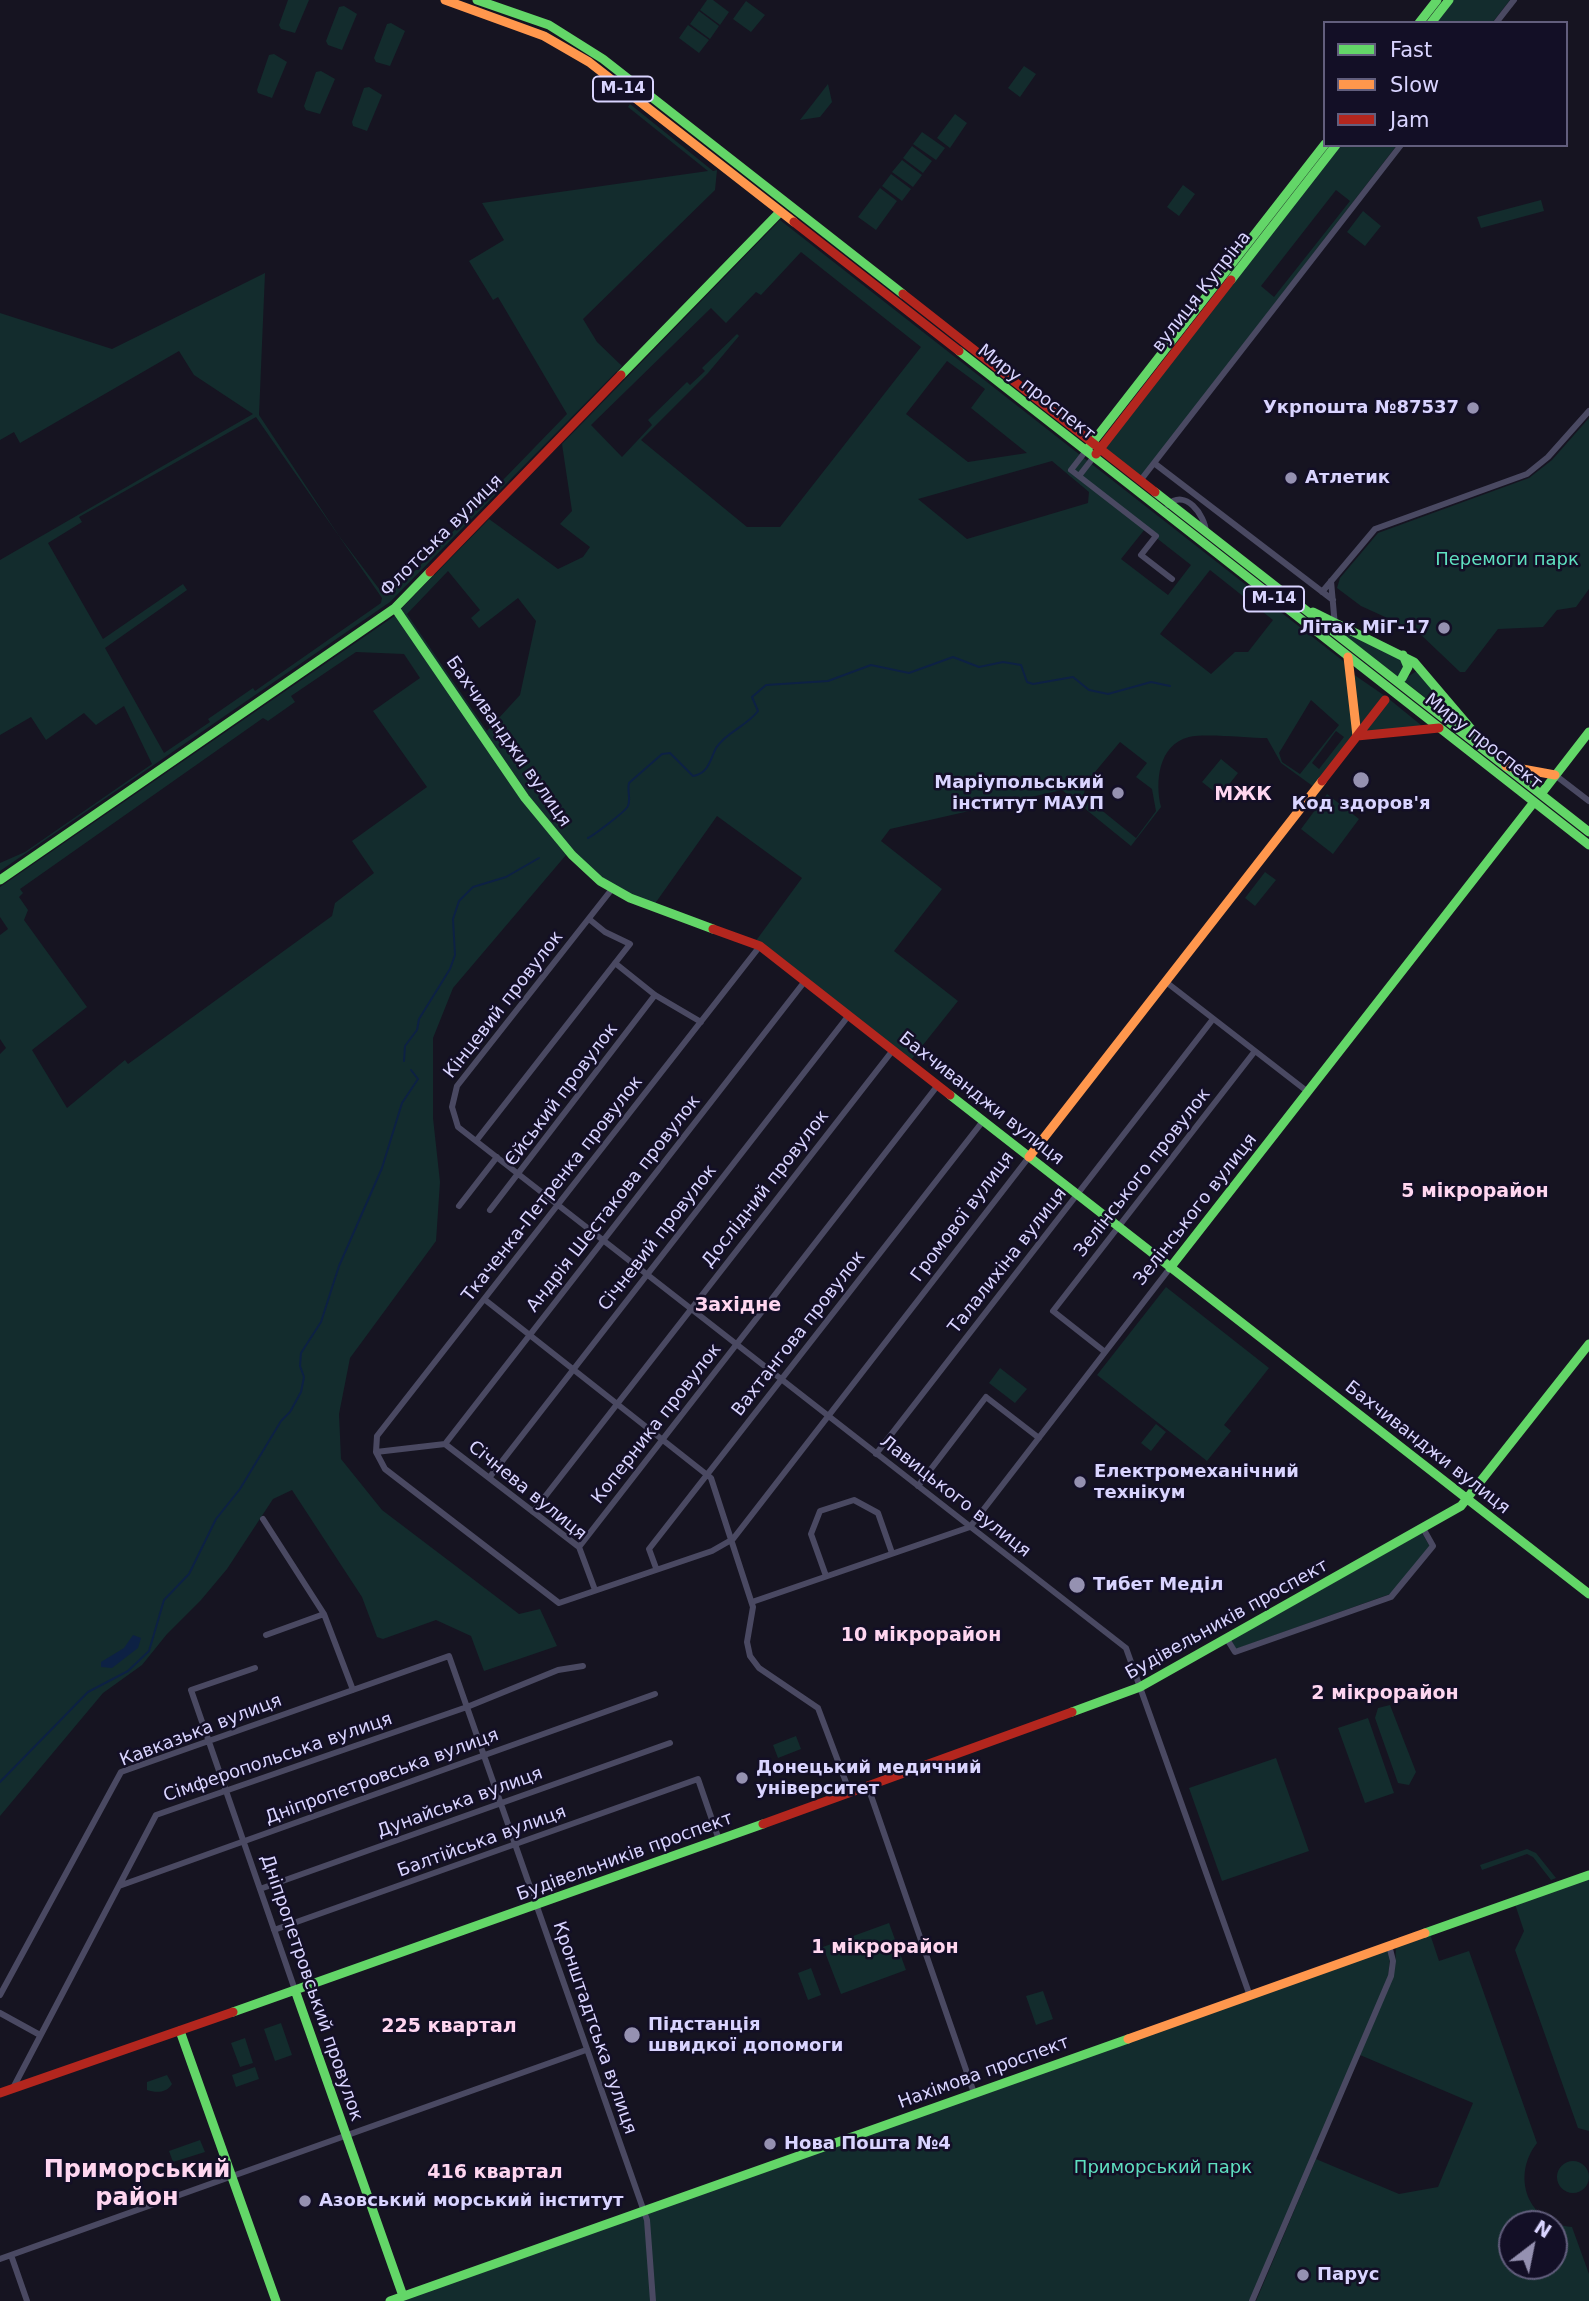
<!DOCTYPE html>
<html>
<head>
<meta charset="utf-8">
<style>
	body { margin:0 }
	#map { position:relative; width:1589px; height:2301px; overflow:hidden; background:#161421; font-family:"DejaVu Sans",sans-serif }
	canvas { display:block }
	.legend { position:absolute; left:1323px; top:21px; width:245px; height:126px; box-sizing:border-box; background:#130f26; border:2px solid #625e7d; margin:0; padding:9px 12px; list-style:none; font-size:21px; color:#d9d4ff }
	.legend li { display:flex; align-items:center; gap:14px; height:35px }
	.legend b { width:35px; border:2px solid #625e7d }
	.north { position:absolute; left:1498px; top:2210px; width:70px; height:70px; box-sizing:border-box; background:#130f26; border:2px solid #625e7d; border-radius:50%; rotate:32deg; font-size:19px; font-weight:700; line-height:28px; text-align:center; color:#d9d4ff }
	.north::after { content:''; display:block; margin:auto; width:24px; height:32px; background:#9591b1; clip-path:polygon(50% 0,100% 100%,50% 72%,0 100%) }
</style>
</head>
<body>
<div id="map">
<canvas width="1589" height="2301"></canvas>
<ul class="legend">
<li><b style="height:9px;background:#63d668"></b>Fast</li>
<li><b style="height:9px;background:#ff974d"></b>Slow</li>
<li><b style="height:9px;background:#b3261e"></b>Jam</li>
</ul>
<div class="north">N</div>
</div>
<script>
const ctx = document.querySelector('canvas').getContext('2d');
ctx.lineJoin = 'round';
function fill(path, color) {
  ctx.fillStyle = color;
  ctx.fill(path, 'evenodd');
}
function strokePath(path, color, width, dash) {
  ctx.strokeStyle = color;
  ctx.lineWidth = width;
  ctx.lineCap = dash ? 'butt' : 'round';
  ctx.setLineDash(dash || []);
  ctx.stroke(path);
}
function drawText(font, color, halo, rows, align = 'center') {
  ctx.font = font + ' "DejaVu Sans",sans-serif';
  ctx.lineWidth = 5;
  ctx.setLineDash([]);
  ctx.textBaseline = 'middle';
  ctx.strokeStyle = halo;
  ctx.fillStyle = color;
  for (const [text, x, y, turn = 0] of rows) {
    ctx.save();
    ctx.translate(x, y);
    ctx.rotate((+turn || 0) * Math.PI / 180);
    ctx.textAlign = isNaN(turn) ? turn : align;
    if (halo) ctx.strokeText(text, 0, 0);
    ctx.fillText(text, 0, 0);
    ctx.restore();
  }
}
const green = new Path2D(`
	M288,0H309L295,33L281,29L279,25Z
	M707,0H713L729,12L720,25L700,10Z
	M1453,0H1510L1492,23H1435Z
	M746,1L765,15L751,32L733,19Z
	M344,6L357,14L342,50L328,45L326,41L339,7Z
	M699,11L719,26L710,39L690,24Z
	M391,23L405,31L390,66L376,62L374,58L387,24Z
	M688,25L709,40L699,53L679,38Z
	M274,54L287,62L272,98L258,93L257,90L269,55Z
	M1024,66L1036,74L1020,97L1008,88Z
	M321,71L335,79L320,114L306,110L304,106L316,72Z
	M828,84L832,102L820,117L800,120Z
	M369,87L382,95L367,131L353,126L352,122L364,88Z
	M630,104L713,171L717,170L715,190L583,319L597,342L622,366L390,602L0,871V863L25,852L152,764L124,706L96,725L84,713L46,740L31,717L0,735V560L253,414L194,375L179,351L20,443L14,432L0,440V313L112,349L265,273L259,415L339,536L383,594L409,577L567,414L498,297L493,300L469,261L504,240L482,203L708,171L628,107ZM256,417L382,598L381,603L255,691L253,688L208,719L210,722L164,753L105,648L187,590L183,584L103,639L48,543L82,522L79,517Z
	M955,114L967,123L950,148L937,138Z
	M922,132L945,148L936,160L913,144Z
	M1340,145H1397L1141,477L1105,448ZM1336,190L1350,201L1274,297L1261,286Z
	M912,146L932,161L923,173L903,158Z
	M902,160L922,175L913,187L892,172Z
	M891,174L911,189L902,201L882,186Z
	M1183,185L1195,194L1179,216L1167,207Z
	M880,188L897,201L876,230L858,217Z
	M1541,200L1544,211L1481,228L1477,217Z
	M1363,211L1381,226L1365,246L1347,232Z
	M780,220L1347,664L1355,735L1314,787L1281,763L1267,738C1248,738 1205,733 1189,737C1158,745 1155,782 1161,807L1131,846L1062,790L890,829L881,841L942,889L894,951L958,1001L911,1060L755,942L802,878L717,816L654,905L614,887L574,853L550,826L400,610L489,519L558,569L583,557L590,547L560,524L572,511L562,444ZM801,252L921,347L780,527H747L641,440L708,373L739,336L737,334L702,368L705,371L690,385L687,382L648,420L652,425L622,457L591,425L711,308L726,323L756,292L761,295ZM947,361L985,389L971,408L1027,453L968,462L906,414ZM1052,461L1089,492L1088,503L967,539L918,499ZM1145,529L1191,565L1168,595L1121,559ZM1210,570L1273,620L1248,652H1235L1211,674L1160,634ZM448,571L480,610L471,618L479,628L518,598L536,621L520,695L487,731L407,614ZM1311,700L1339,725L1300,774L1282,762L1279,753ZM1336,731L1344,737L1319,769L1312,763ZM1120,742L1147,763L1136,777L1152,789L1156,811L1136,838L1084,796L1085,784Z
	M1589,418V589L1576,607L1557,610L1543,627L1498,629L1465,672H1460L1418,632L1361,606L1337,588L1340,578L1378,533L1529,478L1552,460Z
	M396,615L523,800L566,855L453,988L433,1038V1118L440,1182L436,1241L350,1358L339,1414L341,1459L382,1510L519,1614L540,1609L557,1646L484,1671L471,1636L436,1620L383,1639L377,1637L362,1597L292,1490L273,1499L227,1569L201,1600L167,1634L142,1665L103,1693L0,1816V1054L6,1048L0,1039V935L8,929L0,917V887ZM356,652L404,654L420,678L373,711L427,787L352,841L374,873L335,903L332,916L128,1064L125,1060L67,1108L32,1050L87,1007L24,920L28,910L19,897L23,893L20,889L263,718L268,721L295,702L291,696Z
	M1337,626L1400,655L1405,664L1400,678L1338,630Z
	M1415,672H1420L1478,739L1403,680Z
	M1353,674L1385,696L1359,729Z
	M1389,699L1421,725V728L1362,733Z
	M1221,759L1238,773L1220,796L1202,782Z
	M1327,794L1359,819L1333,854L1301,829Z
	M1265,872L1276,880L1255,906L1245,898Z
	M1166,1287L1269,1368L1224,1425L1231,1431L1207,1461L1097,1375Z
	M1000,1368L1027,1389L1015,1403L989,1383Z
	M1156,1424L1166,1432L1151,1451L1141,1443Z
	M1422,1533L1430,1547L1393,1593L1236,1649L1231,1640Z
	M1390,1705L1416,1772L1409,1785L1398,1783L1375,1718L1378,1708Z
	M1368,1718L1394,1793L1365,1803L1338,1728Z
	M796,1736L801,1749L778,1758L773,1745Z
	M1276,1758L1309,1851L1222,1881L1189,1788Z
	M1527,1849L1536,1853L1556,1878L1551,1880L1533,1857L1527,1854L1482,1870L1480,1865Z
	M1589,1878V2131L1578,2128L1515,1950L1524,1931L1515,1904Z
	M889,1923L906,1970L841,1994L823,1947Z
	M1430,1934L1439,1961L1469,1951L1537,2143C1511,2176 1527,2223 1572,2227L1589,2274V2301H1256L1316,2159L1399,2194L1438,2187L1473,2103L1360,2055L1395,1968L1396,1946ZM1512,2224H1554V2266H1512Z
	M1391,1948L1388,1978L1251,2301H389Z
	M811,1968L821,1995L808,2000L798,1973Z
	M1043,1991L1053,2019L1036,2025L1026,1996Z
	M281,2023L292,2055L275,2061L264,2029Z
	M245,2038L253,2063L240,2067L231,2043Z
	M255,2067L259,2079L236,2087L232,2075Z
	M167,2075L172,2084C167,2093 156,2093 147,2090V2082Z
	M200,2140L205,2152L173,2162L169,2151Z
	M1557 2177a16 16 0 1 1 32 0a16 16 0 1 1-32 0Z`);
const water = new Path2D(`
	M133,1635L141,1638L138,1648L112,1668L101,1667V1662L124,1648Z`);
const stream = new Path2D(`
	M588,838C594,835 626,811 628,806C631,799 627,791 629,783L662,754L670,753L693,776C709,773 710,760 716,748C726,732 747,726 758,711L752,697L766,685L828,681L871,665L909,673L953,657L979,667L1003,662L1021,665L1027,682L1033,684L1073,677L1089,690L1108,694L1151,682L1170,686
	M404,1061L405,1046L417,1030L419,1019L450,969L455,955L453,919L459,901L473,887L506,877L539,858
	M0,1782L88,1692L128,1671L149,1651L164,1600L189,1574L216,1519L240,1489L281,1421L290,1412L301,1392L304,1377L300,1366L301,1353L321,1322L339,1266L382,1168L402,1103L418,1079L411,1070`);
const street = new Path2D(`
	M1496,23L1514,0
	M1085,452L1071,470L1156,536L1141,555L1172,579
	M1154,463L1333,600
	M1079,476L1093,458
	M1140,481L1401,145
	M1168,505C1185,488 1205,515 1206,532
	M1331,581L1335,626
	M1322,592L1375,529L1527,474L1548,457L1589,411
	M1555,775L1589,801
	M612,889L457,1086L452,1107L458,1127L1126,1648L1250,1996
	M760,946L377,1436L376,1452L385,1469L559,1603L712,1551L733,1539L1029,1157
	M615,963L655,995L701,1022
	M1166,982L1308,1092
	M476,1141L630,944L605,932L589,919
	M459,1206L497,1157
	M490,1210L655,995
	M484,1299L711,1478L753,1607L747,1642L750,1656L759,1668L818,1708L850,1793
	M1105,1352L1053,1311L1255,1051
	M445,1444L805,981
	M376,1452L445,1444L579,1547L595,1590
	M876,1454L1213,1019
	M489,1478L849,1015
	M918,1486L986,1397L1039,1438
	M533,1512L893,1050
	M263,1519L324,1614L353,1690
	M579,1547L938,1085
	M656,1568L649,1549L983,1121
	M826,1576L811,1534L820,1511L854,1500L878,1513L892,1553
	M752,1602L970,1527L1170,1268
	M266,1635L324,1614
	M1227,1639L1235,1652L1391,1597L1433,1546L1424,1530
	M255,1668L191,1690L295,1990
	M868,1787L974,2093
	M119,1886L655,1694
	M260,1889L670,1743
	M274,1930L698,1779L719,1840
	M0,1995L121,1772L449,1656L647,2220L653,2301
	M0,2013L40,2035
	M13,2088L156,1815L467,1707L558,1670L583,1666
	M11,2255L27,2301
	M0,2259L586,2050
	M1252,2301L1391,1976L1393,1961L1389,1945`);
const fast = new Path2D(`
	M477,0L549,25L603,59L903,294
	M1419,23L1437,0
	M1431,23L1449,0
	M1231,280L1336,145
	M959,351L1589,845
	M621,375L780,212
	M1089,447L1325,144
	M1155,492L1589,832
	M395,608L525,798L572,855L600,881L630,898L713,929
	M1313,612L1414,662L1488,749
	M1402,678L1408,667L1403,655
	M1541,794L1589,732
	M0,880L395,608L430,572
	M950,1095L1589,1594
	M1170,1268L1534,802
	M1072,1712L1140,1687L1461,1506L1589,1344
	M1425,1933L1589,1875
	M295,1990L403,2296
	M233,2012L763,1824
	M180,2031L276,2301
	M390,2301L1128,2039`);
const slow = new Path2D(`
	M445,0L544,36L589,62L794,222
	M1348,657L1357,736
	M1506,766L1555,775
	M1029,1157L1322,781
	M1128,2039L1425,1933`);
const jam = new Path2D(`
	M794,222L959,351
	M903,294L1155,492
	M1096,454L1231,280
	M430,572L621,375
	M1357,736L1439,728
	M1322,781L1385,700
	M713,929L760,946L950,1095
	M763,1824L1072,1712
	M0,2093L233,2012`);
const markers = [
	[1473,408,7,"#9591b1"],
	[1291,478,7,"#9591b1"],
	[1444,628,7,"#9591b1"],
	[1361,780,9,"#9591b1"],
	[1118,793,7,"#9591b1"],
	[1080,1482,7,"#9591b1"],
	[1077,1585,9,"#9591b1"],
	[742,1778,7,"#9591b1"],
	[632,2035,9,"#9591b1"],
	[770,2144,7,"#9591b1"],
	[305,2201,7,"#9591b1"],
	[1303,2275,7,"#9591b1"]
];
const shields = [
	[623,89,60],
	[1274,599,60]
];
const shieldNames = [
	["М-14",623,89],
	["М-14",1274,599]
];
const streetNames = [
	["вулиця Купріна",1202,292,-52],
	["Миру проспект",1036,393,38],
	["Флотська вулиця",442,536,-45],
	["Бахчиванджи вулиця",508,742,55],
	["Миру проспект",1483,742,38],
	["Кінцевий провулок",504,1005,-52],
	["Єйський провулок",562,1095,-53],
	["Бахчиванджи вулиця",981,1099,38],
	["Зелінського провулок",1143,1173,-52],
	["Ткаченка-Петренка провулок",553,1189,-52],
	["Дослідний провулок",766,1189,-52],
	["Андрія Шестакова провулок",614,1204,-52],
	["Зелінського вулиця",1196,1210,-52],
	["Громової вулиця",963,1217,-53],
	["Січневий провулок",658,1238,-52],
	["Талалихіна вулиця",1008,1261,-52],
	["Вахтангова провулок",799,1334,-52],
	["Коперника провулок",657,1424,-52],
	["Бахчиванджи вулиця",1427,1448,38],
	["Січнева вулиця",527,1491,39],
	["Лавицького вулиця",955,1497,38],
	["Будівельників проспект",1227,1620,-29],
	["Кавказька вулиця",201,1731,-21],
	["Сімферопольська вулиця",278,1758,-19],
	["Дніпропетровська вулиця",382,1777,-20],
	["Дунайська вулиця",460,1803,-20],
	["Балтійська вулиця",482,1842,-20],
	["Будівельників проспект",625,1857,-20],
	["Дніпропетровський провулок",311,1988,71],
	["Кронштадтська вулиця",594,2028,71],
	["Нахімова проспект",984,2073,-20]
];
const poiNames = [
	["Укрпошта №87537",1459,408,"right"],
	["Атлетик",1305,478],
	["Літак МіГ-17",1430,628,"right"],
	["Маріупольський",1104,783,"right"],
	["інститут МАУП",1104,804,"right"],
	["Код здоров'я",1361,804,"center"],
	["Електромеханічний",1094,1472],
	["технікум",1094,1493],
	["Тибет Меділ",1093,1585],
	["Донецький медичний",756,1768],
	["університет",756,1789],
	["Підстанція",648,2025],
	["швидкої допомоги",648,2046],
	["Нова Пошта №4",784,2144],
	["Азовський морський інститут",319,2201],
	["Парус",1317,2275]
];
const parkNames = [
	["Перемоги парк",1507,560],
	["Приморський парк",1163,2168]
];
const neighbourhoodNames = [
	["МЖК",1243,795],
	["5 мікрорайон",1475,1192],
	["Західне",738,1306],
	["10 мікрорайон",921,1636],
	["2 мікрорайон",1385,1694],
	["1 мікрорайон",885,1948],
	["225 квартал",449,2027],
	["416 квартал",495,2173]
];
const districtNames = [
	["Приморський",137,2171],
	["район",137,2199]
];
fill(green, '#132c2d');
fill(water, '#0d2144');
strokePath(stream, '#0d2144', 2);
strokePath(street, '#4a4962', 6);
strokePath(fast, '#63d668', 9);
strokePath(slow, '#ff974d', 9);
strokePath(jam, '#b3261e', 9);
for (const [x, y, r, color] of markers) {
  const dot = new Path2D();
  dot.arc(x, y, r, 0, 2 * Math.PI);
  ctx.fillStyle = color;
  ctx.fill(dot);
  strokePath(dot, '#130f26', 2.5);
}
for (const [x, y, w] of shields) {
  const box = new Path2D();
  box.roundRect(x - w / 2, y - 12.5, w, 25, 5);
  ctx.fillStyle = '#130f26';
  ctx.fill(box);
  strokePath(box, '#d9d4ff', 2);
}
drawText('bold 16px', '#d9d4ff', null, shieldNames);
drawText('18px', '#d9d4ff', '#130f26', streetNames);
drawText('bold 18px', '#d9d4ff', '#130f26', poiNames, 'left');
drawText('18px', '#5fe0c0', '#130f26', parkNames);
drawText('bold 19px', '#ffd6f0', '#130f26', neighbourhoodNames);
drawText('bold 24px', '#ffd6f0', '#130f26', districtNames);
</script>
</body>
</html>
